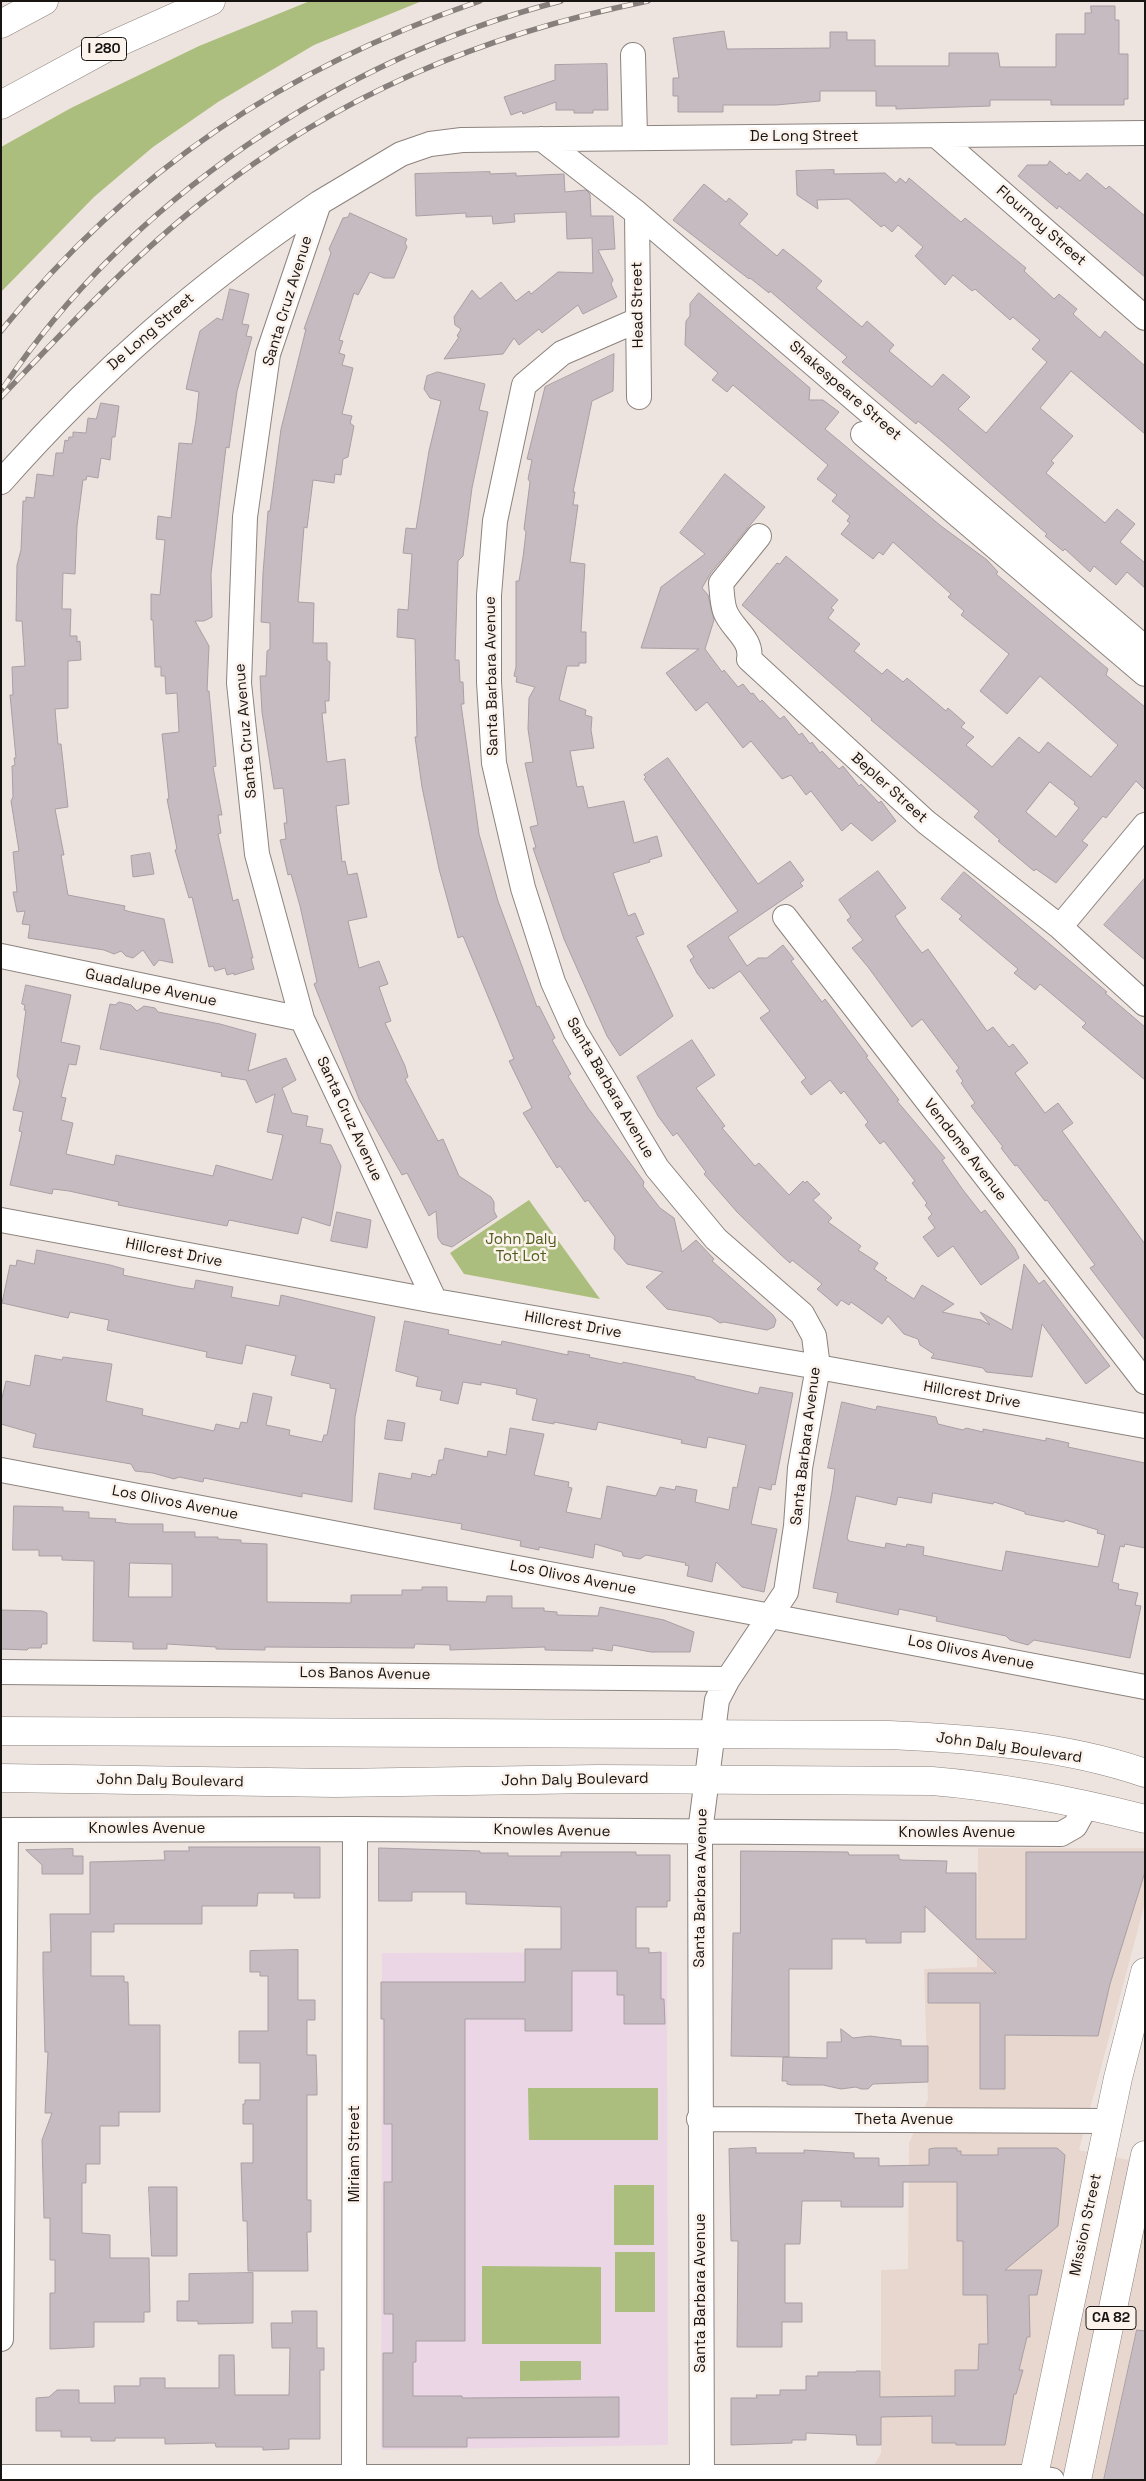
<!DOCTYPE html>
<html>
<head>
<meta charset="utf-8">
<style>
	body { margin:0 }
	#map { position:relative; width:1146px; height:2481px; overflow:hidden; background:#eee4df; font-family:"Space Grotesk",sans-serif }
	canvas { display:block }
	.frame { position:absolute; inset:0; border:2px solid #171412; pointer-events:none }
</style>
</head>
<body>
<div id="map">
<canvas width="1146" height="2481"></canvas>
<div class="frame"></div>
</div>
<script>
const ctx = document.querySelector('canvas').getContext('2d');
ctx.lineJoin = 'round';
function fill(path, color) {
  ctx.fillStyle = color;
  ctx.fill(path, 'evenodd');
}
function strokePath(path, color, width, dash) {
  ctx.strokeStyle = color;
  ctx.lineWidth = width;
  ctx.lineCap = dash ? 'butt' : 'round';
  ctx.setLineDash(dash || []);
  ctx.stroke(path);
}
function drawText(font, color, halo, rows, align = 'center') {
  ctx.font = font + ' "Space Grotesk",sans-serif';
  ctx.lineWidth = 5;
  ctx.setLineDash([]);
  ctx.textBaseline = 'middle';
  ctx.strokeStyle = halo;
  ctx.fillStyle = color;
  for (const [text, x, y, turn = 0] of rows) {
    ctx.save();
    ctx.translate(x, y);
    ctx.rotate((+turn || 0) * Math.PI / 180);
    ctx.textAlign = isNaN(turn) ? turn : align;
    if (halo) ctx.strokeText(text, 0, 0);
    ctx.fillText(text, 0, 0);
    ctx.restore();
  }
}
const built = new Path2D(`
	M978,1848H1145V1903L1079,2150L1145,2163V2480H866L881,2453V2270L908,2269L909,2143L928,2099L924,1969L977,1967Z`);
const education = new Path2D(`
	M667,1952L668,2445L381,2450L382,1953Z`);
const green = new Path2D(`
	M310,1H422L314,45L218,102L153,147L94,197L1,292V147L71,108L199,46Z
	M529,1200L600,1299L464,1274L450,1253Z
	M528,2088H658V2140H529Z
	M614,2185H654V2245H614Z
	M615,2252H655V2312H615Z
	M482,2266L601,2267V2344H482Z
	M520,2361H581V2380L520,2381Z`);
const building = new Path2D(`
	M1091,6H1115V20H1119V54H1128V99H1124V105H1051V100H990V106L896,109V106H876V91H820V101L776,105H723V112H678V96H673V78H679L673,38L724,31L727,49L830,48V32H847V40H875V66H949V53H998L1000,67H1056V34H1085V13H1091Z
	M607,64L608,110H593V113H574V110H556V102L523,114L522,111L511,115L504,97L555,80V65Z
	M1050,161L1067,175L1069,172L1080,181L1087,173L1106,189L1109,186L1145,216V277L1059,206L1057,209L1018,176L1027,165H1047Z
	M834,170V174L885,173L896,183L900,178L906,183L909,178L961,222L965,218L987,236L1026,268L1024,271L1054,299L1059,294L1077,309L1073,314L1100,338L1105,331L1145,366V434L1071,371L1040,408L1073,436L1051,461L1054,463L1046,473L1105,523L1117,509L1135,524L1120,542L1145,563V588L1127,572L1116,585L1094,566L1090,572L1065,549L1063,551L1045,536L1047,534L944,443L918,421L916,424L842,362L847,357L813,328L770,291L769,293L750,278L749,279L673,220L704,184L726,202L729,198L748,214L739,224L777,256L783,249L803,265L822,281L816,288L862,327L867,321L894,345L889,351L932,387L943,374L970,397L958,409L986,433L1047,362L1032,349L1040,340L1013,317L1010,320L975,289L972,291L953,275L945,285L915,256L923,247L898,225L892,232L884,225L881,227L849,199L817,200L818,209L797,195L796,171Z
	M490,172V174L516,173V176L564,174L565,192L586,190L590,194L591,216H613L615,249L598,250L613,280L611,284L617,297L583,314L578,305L542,333L539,329L519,345L514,338L503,354L444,359L459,337L457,336L461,329L455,325L454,317L472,290L480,299L501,282L516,301L529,291L531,294L558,272L593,273L592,238L567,239L566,212L514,214L515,222L493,224L492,216L466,217V213L416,216L415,174Z
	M350,213L407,239L405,243L407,247L394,278H384L370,272L358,295L354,293L339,340L343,341L339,353L345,355L342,365L353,368L342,414L352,416L350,423L354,426L348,457L343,459L341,475L335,474L334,483L313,480L307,528L304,527L298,602L314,603L313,643H327V660L330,662L329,701H325L326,713H322L327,762L345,759L349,804L336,806L342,862L345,861L348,875L357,873L367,917L348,921L359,968L379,961L388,984L379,987L391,1021L385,1023L405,1066L408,1077L405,1079L438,1141L443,1139L459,1176L491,1197L494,1202V1211L497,1217L452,1247L442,1244L438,1238L436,1211L429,1216L407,1173L402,1175L359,1099L314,984L317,982L300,906L291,874L288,875L280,840L286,839L284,823H287L283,788L274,789L262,712L260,676H266L267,651L270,649V623L261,622L263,573L268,511H270L281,429L306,329H304L331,253L329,249L343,218L348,217Z
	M230,289L249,294L242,324L249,325L246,336L252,337L237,391L229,448L226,447L211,574L212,617L204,621H195L209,646L207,691H209L216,766L213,767L222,815H218L221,833L218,834L233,901L238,899L253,958H251L254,969L234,975V973L227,975L225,968L215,971L213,966L209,967L192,897L189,898L175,850L177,849L167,799H169L162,734L179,732L177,693L166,694L165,676H161V667H155L153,620H151V594L160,595L165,540L156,539L158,516L171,518L179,443L192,444L196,420L199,392L186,389L193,358L200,331L217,318L222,320Z
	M699,293L810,388L809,400H823L839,412L825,429L941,526L987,560L998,572L996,574L1108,669L1106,675L1145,707V790L1136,781L1106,818L1103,816L1082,841L1088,845L1056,883L1036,869L1034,871L998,841L1000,840L974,817L979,811L871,720L872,719L742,605L777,563L780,564L786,556L838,600L831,608L834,610L828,618L860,644L854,651L882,674L887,669L903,682L907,678L946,711L948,708L965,723L961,727L974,737L966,745L992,767L1019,737L1039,753L1048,742L1091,777L1118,745L1040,676L1007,714L980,691L1009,654L961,615L964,611L948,597L951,594L893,542L883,555L879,552L873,559L841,534L850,523L847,521L850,516L832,501L837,495L817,479L828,465L733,385L727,392L712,380L718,373L685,345L686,321L690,316V304ZM1050,782L1075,802L1074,804L1079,808L1056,837L1026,812Z
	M614,354L613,391L592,401L573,492H575L573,505H578L570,562L585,564L581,632H586V663H579V666H567L559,700L586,710L585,715L592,717L591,730L594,748L570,751L577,787L583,786L588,808L624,801L634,843L657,836L662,856L649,860L650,862L613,873L628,916L635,913L644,934L636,937L673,1016L620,1056L607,1036L564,939L533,848H536L530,827L538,825L525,763L533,762L528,729L529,698L535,687L516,682L517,677L514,676L516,667V581H519L523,557L526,532L524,529L530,482L528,479L532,460L527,459L545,387Z
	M438,372L485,384L479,410L488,412L472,488L463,556L458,561L455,660H459L460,682H463L464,704H461L479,834L498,901L537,1007L539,1006L555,1038L552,1040L571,1074L568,1076L588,1108L634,1168L644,1182L643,1186L660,1208L674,1218L682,1252L696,1240L714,1259L712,1261L773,1315L776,1320L774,1327L767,1330L724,1322L720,1323L711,1317L667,1309L646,1287L663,1272L627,1264L614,1249L615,1237L588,1200L585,1202L560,1166L557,1168L523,1113L532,1108L509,1061L514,1059L463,936L458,938L439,869L422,787L415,737H417L415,639L397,637L398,609L408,610L412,554L403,553L406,528L416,529L429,451L441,401L430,398L424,389L427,376Z
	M101,403L119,406L115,437H112L110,460L101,458L98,478L87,476L86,480H83L77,526L75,574L63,573L62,609H71L70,636H77V642L80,641L81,660L68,661V708L55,709L58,744H61L68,807L55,809L64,855H61L68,895L125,906L124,910L131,912L164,919L173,963L159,960L154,966L143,950L133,958L126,956L121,951L114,954L104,950L28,938L30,925L22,924L25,911L17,912L13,892H17L13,852L19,851L11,801L13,797L12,766L15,765L14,758H16L10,695H13L12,667L25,666L22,621H16L17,565L21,550L23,501H26V497L34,498L37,474L53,476L56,453H63L65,440L68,441L69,437H73V432L86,433L88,418L96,419Z
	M725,474L765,507L710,574L702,588L708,595L714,620L705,649L722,672L724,670L738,687L743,684L751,694L753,693L760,702L762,700L780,719L784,716L799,735L802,733L810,744L812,742L820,753L822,751L839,769L843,766L859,786L861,784L879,803L881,801L896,821L872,841L851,823L842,831L811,791L806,795L791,775L782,779L751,741L743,748L707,702L696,711L666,673L699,649L641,648L661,587L705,554L680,533Z
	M668,758L758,884L790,861L804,880L800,883L803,886L728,937L747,966L758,958H767L783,945L794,959L791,961L822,1002L825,999L868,1056L866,1057L899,1100L897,1101L945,1158L942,1160L963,1190L981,1213L985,1210L1015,1249L1019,1258L981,1285L953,1246L938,1257L923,1237L935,1228L928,1218L932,1214L925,1205L927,1203L912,1183L915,1181L884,1141L880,1144L865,1125L868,1122L844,1091L841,1094L830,1080L811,1095L801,1082L806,1078L760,1018L770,1011L740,971L713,989L712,987L709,989L697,973L690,960L694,957L687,946L738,911L644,779L646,777L644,775Z
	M150,853L154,874L133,877L131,856Z
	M878,871L906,908L895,916L900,924L922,953L928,949L987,1031L993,1027L1009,1047L1013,1044L1028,1063L1015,1073L1045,1113L1058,1103L1073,1123L1062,1131L1145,1244V1340L1090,1268L1095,1265L1047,1200L1045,1201L1017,1165L1015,1166L1001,1148L1003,1147L971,1106L975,1103L961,1083L963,1081L956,1071L959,1068L922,1019L912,1027L868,967L852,948L863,940L847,920L851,917L839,900Z
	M964,872L1107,992L1105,993L1145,1027V1080L1082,1027L1086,1023L1040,984L1035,990L1014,973L1018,969L959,919L962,916L941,899Z
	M1145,878V960L1104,925Z
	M26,985L71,995L61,1042L80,1046L76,1065L69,1064L61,1097L66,1098L61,1120L73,1123L66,1154L114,1165L116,1155L213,1176L216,1165L272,1180L283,1135L267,1132L275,1094L256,1103L246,1080L221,1076L222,1073L100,1049L110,1004L115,1005L119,1002L131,1005L137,1011L144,1006L155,1008L158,1012L220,1024L256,1034L248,1071L286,1058L296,1080L282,1088L292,1113L308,1116L306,1126L323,1129L320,1143L331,1145L341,1166L330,1226L302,1217L298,1234L229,1220L227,1226L118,1205L119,1202L69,1191L53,1189L52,1194L10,1185L22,1132L19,1131L23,1112L13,1110L20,1081L17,1076L26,1010H24L25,1005L22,1004Z
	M692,1040L715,1075L696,1088L725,1126L722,1128L755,1166L759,1163L789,1195L803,1181L805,1183L807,1181L820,1194L813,1200L832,1218L828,1222L861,1246L858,1250L878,1263L874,1269L887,1278L885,1280L914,1299L922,1285L954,1304L942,1312L981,1320L990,1325L980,1312L1012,1330L1024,1264L1039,1284L1044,1280L1110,1366L1086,1384L1042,1324L1032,1377L986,1372L983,1368L931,1358L934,1354L920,1345L918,1339L904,1334L888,1316L882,1324L851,1302L849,1305L841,1300L837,1306L817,1289L822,1284L792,1260L790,1263L780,1254L737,1212L704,1174L706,1172L677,1133L673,1136L658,1116L637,1077Z
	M337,1212L371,1220L367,1248L331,1241Z
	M37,1250L110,1265L124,1269L123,1275L181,1287L194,1289L196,1280L233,1287L231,1297L279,1306L281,1295L375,1317L355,1417L352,1502L302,1493V1497L204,1478L203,1482L179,1477L174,1479L153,1473L135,1471L131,1464L33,1447L36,1434L1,1424V1402L6,1381L30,1386L35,1355L62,1360L63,1357L112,1364L106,1401L143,1409L142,1415L214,1431L216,1424L239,1429L241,1422L247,1423L253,1393L272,1397L266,1425L290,1430L289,1435L322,1442L324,1435H327L336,1389L330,1388V1384L291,1375L296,1356L246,1345L242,1364L206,1357L207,1352L107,1330L109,1320L70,1312L68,1318L2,1303L10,1265L16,1266L17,1260L34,1264Z
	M405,1321L449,1330L448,1334L501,1345L502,1341L568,1355V1351L590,1355L589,1357L622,1364L623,1362L695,1377V1379L719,1385L758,1394L760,1387L793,1393L775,1485L772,1484L771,1490L759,1487L751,1524L777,1529L764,1592L742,1587L716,1562L712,1582L687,1576L689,1566L685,1565L686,1563L646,1555L640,1559L623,1556L622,1552L595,1544L593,1558L539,1547V1550L520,1546L521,1541L461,1529L462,1524L374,1509L379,1473L411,1479L412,1473L431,1477L432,1474L436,1475L439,1460H443L445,1448L487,1457L488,1451L506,1455L510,1428L544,1434L534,1475L569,1482L568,1487L572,1488L566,1512L601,1519L607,1486L656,1496L660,1487L675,1490L676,1486L697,1490L695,1502L729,1510L733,1487L737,1488L746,1445L708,1437L706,1448L681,1443L682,1440L598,1422L596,1430L554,1422V1424L532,1420L537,1399L516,1394L517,1389L481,1382V1385L463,1382L458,1404L440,1400L442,1391L416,1386L418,1377L396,1371Z
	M842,1402L876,1410L877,1406L936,1417L938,1424L963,1430L966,1428L983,1432V1429L1046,1441V1438L1069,1443L1068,1447L1145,1463V1548L1125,1544L1124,1547L1120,1546L1112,1582L1119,1584L1118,1589L1138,1593L1135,1605L1141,1606L1130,1658L1034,1640L1028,1645L1010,1640L1006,1636L936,1621L937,1617L899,1609L898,1615L836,1602L838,1593L813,1588L832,1491L835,1469L828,1468ZM933,1493L993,1504L994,1502L1025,1512V1514L1064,1522L1065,1520L1098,1530L1097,1533L1105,1535L1098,1567L1006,1551L1002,1571L923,1555L924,1547L907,1544L906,1547L886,1543L885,1548L849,1541L847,1538L856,1496L896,1505L898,1497L931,1503Z
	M388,1420L405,1423L402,1441L385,1439Z
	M14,1506L63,1507V1511L89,1512V1518L116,1519L115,1522L129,1524H163V1532H195V1537H218V1539L241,1540V1543L267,1544V1602L351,1603V1595H402V1590H422V1587H447V1601L486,1602L487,1596H512V1608H544V1611L557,1612V1615L598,1616L600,1607L664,1620L694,1632L690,1652H651L613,1645L612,1651L593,1648V1651L545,1650V1647L450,1650V1645L415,1644L414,1648L265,1647V1650L216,1649V1647L167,1644V1649H133V1642L93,1641L94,1561L62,1560V1556H39V1550H13ZM130,1563L172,1564V1597H129Z
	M1,1610L42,1611L47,1613V1644H42L41,1648H29L27,1650L1,1649Z
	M189,1847H320V1898H294V1893H258L257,1906H202V1924H114V1932H91V1976H124V1982H128L129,2025H160V2112H119V2126H100V2164H86V2183H82V2233L110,2235V2258H149L150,2312H144V2322H94V2347L50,2349V2293H55V2260H50V2218H44L42,2140L52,2113H45L48,2052H45L43,1972V1952H51L50,1914H90V1862L165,1860L164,1851H189Z
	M379,1848L480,1851V1853H508V1856H561V1852H636V1855H670V1901H667V1907H636V1948H649V1953L661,1952V1999H664L665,2024H624V1995H617V1971H572V2031H525V2019H465V2341H416V2362H413V2396H462V2398L619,2397V2437L467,2438V2447H383V2353H393V2314H384V2182H392V2124H384V2019H381V1982H525V1949H561V1907L466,1904V1892H412V1901H379Z
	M73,1849V1856H83V1874H42V1865L26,1850Z
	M741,1851L848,1852L849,1855H899V1859L902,1860L947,1861L946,1873H976V1939H1026V1852H1145V1872L1110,1984L1098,2036L1005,2035V2089H980V2003H928V1973H996L925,1906V1932H901V1943H866V1939H832V1969H789V2057L731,2056L733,1933H740Z
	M298,1950V2000H315V2020H307V2055H316L317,2084V2095H307V2200H311V2232H307L308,2271H248L247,2221H243L241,2163H253V2124H243V2104H245V2100H260V2063H239V2031H268V1976H260V1972H250V1951Z
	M841,2029L853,2038L870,2036L901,2040V2046H928V2082L873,2084L868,2089H861L856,2087L841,2089L823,2085H791L787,2084V2081H782L783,2057L827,2058V2042H841Z
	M756,2148V2153H804V2150L854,2153V2158H879V2166L929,2165V2149L935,2148H957V2151H961V2155H998V2148H1057L1065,2155L1058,2226L1005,2270H1042L1037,2295H1029L1030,2337H1027L1019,2370H1023L1016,2394H1014L1005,2445H956V2443H932V2416L881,2417V2445H857L856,2435L806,2433V2440H792V2443L731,2445V2398H757L756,2395H780V2390H806V2376H818V2372H856V2371H880V2397L955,2396V2370H978L979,2344H988L987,2295H963V2241H957V2182H903V2207H841V2201H802L800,2244H785V2303H802V2322H782V2347H737L738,2241H731L729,2149Z
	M149,2187H177V2256H152Z
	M253,2273V2323L198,2324V2321H177V2301H189V2274Z
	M292,2311H317V2348H324V2370H320V2439H289V2449L263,2450V2447H216L215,2443L165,2444V2438H115V2441H91V2437H61V2431H36V2398L49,2397L57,2390H79V2403H115L114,2386H140V2378H165V2388H219V2355H234L235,2395H289L290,2348H272L271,2323H292Z
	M1137,2330L1145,2331V2480H1104Z`);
const street = new Path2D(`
	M633,55L635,137
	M937,136L1145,318
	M542,139L637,213L1145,648
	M637,213L639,397
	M638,320L562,353L524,385L495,521L489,595V682L494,763L523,888L553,982L575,1031L657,1168L716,1239L802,1314L814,1336L818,1367L800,1468L796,1526L786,1592L728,1679L717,1700L700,1832L702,2480
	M863,434L1145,674
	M1,482C99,371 197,286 319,203
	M759,536L721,583C722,592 722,603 725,611C731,628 753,639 749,659L926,822L1060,927L1145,1004
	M785,917L1145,1382
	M1060,927L1145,825
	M1,956L302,1019
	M1,1220L435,1301L818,1367L1145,1426
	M435,1301L302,1019L257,854L239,683L245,517L268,354L319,203L401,154L430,144L462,140L1145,133
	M1,1470L1145,1687
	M1,1672L728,1679
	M1,1830L355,1829L1061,1834L1075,1826L1087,1804
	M699,2119L1109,2121
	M1,2339L6,1830
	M1,2477H1033L1052,2480
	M354,2480L355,1829`);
const primary = new Path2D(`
	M1,1731L889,1735C974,1739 1064,1745 1145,1773
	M1,1778L335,1783L598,1779L932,1781C1005,1787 1074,1801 1145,1819
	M1033,2480L1118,2078L1145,1972
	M1077,2480L1145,2155`);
const highway = new Path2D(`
	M1,24L44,1
	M1,105L106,48L211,1`);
const rail = new Path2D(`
	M1,331C131,170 285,68 480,1
	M3,388C130,199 341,58 561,1
	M1,397C66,329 131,258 205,200C337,95 484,34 648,1`);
const shields = [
	[104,49,45],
	[1111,2318,50]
];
const shieldNames = [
	["I 280",104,49],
	["CA 82",1111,2318]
];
const streetNames = [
	["De Long Street",804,137],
	["Flournoy Street",1041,226,41],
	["Santa Cruz Avenue",288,301,-73],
	["Head Street",638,305,-91],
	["De Long Street",151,332,-41],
	["Shakespeare Street",845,391,41],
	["Santa Barbara Avenue",492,676,-91],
	["Santa Cruz Avenue",246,731,-95],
	["Bepler Street",889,788,42],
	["Guadalupe Avenue",151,988,12],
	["Santa Barbara Avenue",610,1088,60],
	["Santa Cruz Avenue",349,1119,65],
	["Vendome Avenue",965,1150,52],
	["Hillcrest Drive",174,1253,11],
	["Hillcrest Drive",573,1325,10],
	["Hillcrest Drive",972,1395,10],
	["Santa Barbara Avenue",806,1446,-83],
	["Los Olivos Avenue",175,1503,11],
	["Los Olivos Avenue",573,1578,11],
	["Los Olivos Avenue",971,1653,11],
	["Los Banos Avenue",365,1674,1],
	["John Daly Boulevard",1009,1748,8],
	["John Daly Boulevard",575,1780,-1],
	["John Daly Boulevard",170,1781,1],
	["Knowles Avenue",147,1829],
	["Knowles Avenue",552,1831,1],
	["Knowles Avenue",957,1833],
	["Santa Barbara Avenue",701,1888,-89],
	["Theta Avenue",904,2120],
	["Miriam Street",355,2154,-90],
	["Mission Street",1086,2225,-78],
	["Santa Barbara Avenue",701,2293,-90]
];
const parkNames = [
	["John Daly",521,1240],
	["Tot Lot",521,1257]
];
fill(built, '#e8d7ce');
fill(education, '#ead6e4');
fill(green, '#acbe7d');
fill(building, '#c5bbc0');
strokePath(building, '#a99fa4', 1);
strokePath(street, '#8c837e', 26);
strokePath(primary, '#8c837e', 29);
strokePath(highway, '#8c837e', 29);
strokePath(street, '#fff', 24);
strokePath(primary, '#fff', 28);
strokePath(highway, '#fff', 28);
strokePath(rail, '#867f7c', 5.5);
strokePath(rail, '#fcf2ec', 4, [11]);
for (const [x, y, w] of shields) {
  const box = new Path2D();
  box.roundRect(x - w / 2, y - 11.5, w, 23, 4);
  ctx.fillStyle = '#fcf2ec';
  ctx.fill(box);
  strokePath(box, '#171412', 1);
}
drawText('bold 14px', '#171412', null, shieldNames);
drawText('15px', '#171412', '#fcf2ec', streetNames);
drawText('15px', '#4e5d1e', '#fcf2ec', parkNames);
</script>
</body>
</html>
